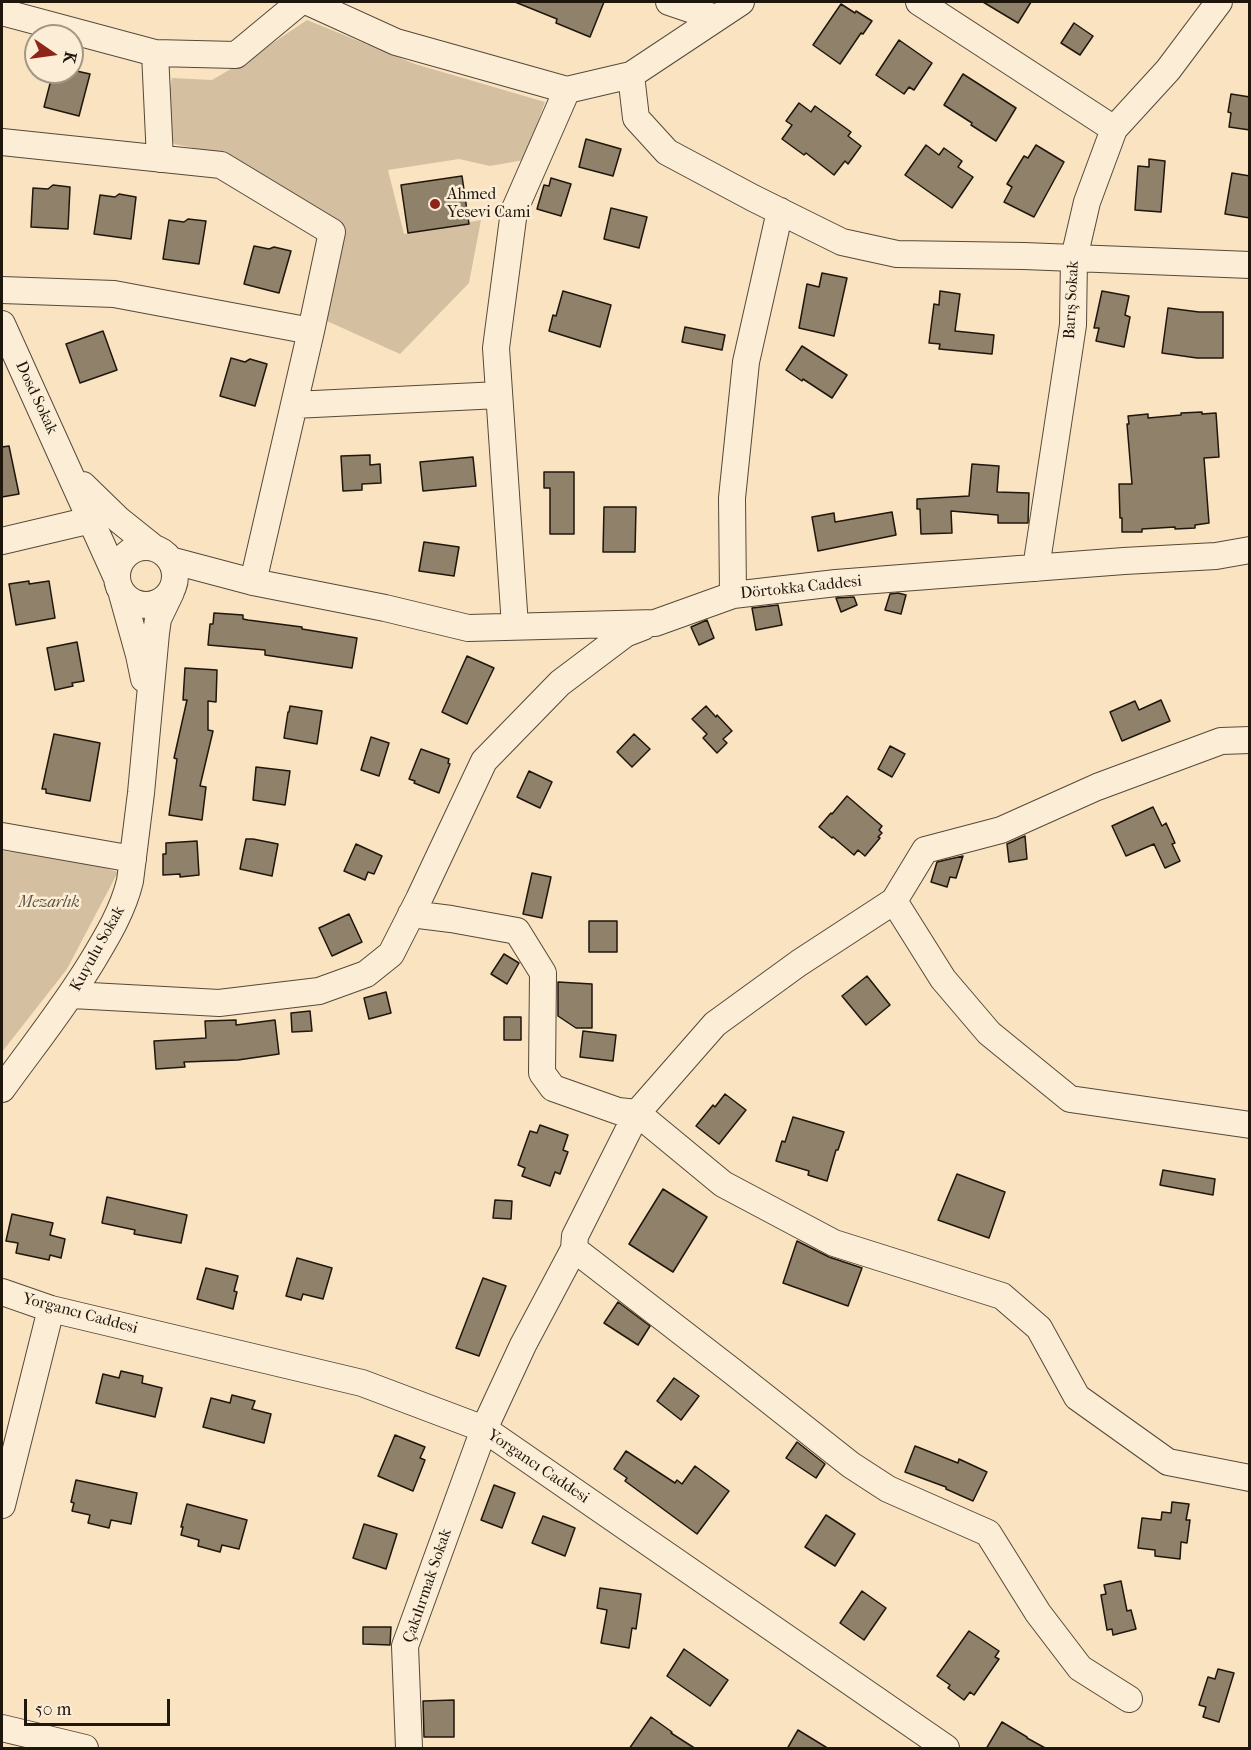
<!DOCTYPE html>
<html>
<head>
<meta charset="utf-8">
<style>
	body { margin:0 }
	#map { position:relative; width:1251px; height:1750px; overflow:hidden; background:#f9e3c0; font-family:"IM FELL French Canon",serif }
	canvas { display:block }
	.frame { position:absolute; inset:0; border:3px solid #1f160c; pointer-events:none }
	.north { position:absolute; left:24px; top:24px; width:60px; height:60px; box-sizing:border-box; background:#fbedd6; border:2px solid #a39785; border-radius:50%; rotate:103deg; font-size:16px; font-weight:700; line-height:24px; text-align:center; color:#1f160c }
	.north::after { content:''; display:block; margin:auto; width:21px; height:27px; background:#8f2418; clip-path:polygon(50% 0,100% 100%,50% 72%,0 100%) }
	.scale { position:absolute; left:24px; top:1699px; width:146px; height:27px; box-sizing:border-box; border:3px solid #1f160c; border-top:0; padding-left:8px; font-size:18px; line-height:21px; white-space:nowrap; color:#1f160c; -webkit-text-stroke:4px #fbedd6; paint-order:stroke }
</style>
</head>
<body>
<div id="map">
<canvas width="1251" height="1750"></canvas>
<div class="frame"></div>
<div class="north">K</div>
<div class="scale">50 m</div>
</div>
<script>
const ctx = document.querySelector('canvas').getContext('2d');
ctx.lineJoin = 'round';
function fill(path, color) {
  ctx.fillStyle = color;
  ctx.fill(path, 'evenodd');
}
function strokePath(path, color, width, dash) {
  ctx.strokeStyle = color;
  ctx.lineWidth = width;
  ctx.lineCap = dash ? 'butt' : 'round';
  ctx.setLineDash(dash || []);
  ctx.stroke(path);
}
function drawText(font, color, halo, rows, align = 'center') {
  ctx.font = font + ' "IM FELL French Canon",serif';
  ctx.lineWidth = 5;
  ctx.setLineDash([]);
  ctx.textBaseline = 'middle';
  ctx.strokeStyle = halo;
  ctx.fillStyle = color;
  for (const [text, x, y, turn = 0] of rows) {
    ctx.save();
    ctx.translate(x, y);
    ctx.rotate((+turn || 0) * Math.PI / 180);
    ctx.textAlign = isNaN(turn) ? turn : align;
    if (halo) ctx.strokeText(text, 0, 0);
    ctx.fillText(text, 0, 0);
    ctx.restore();
  }
}
const green = new Path2D(`
	M307,20L415,64L545,102L524,160L490,166L459,159L388,170L404,234L481,220L469,283L400,354L327,321L344,233L280,191L233,156L174,144L165,120L172,78L212,80L258,53Z
	M2,851L66,856L118,872L67,969L2,1052Z`);
const building = new Path2D(`
	M515,2H604L590,37L556,23L557,19Z
	M983,2H1031L1018,23Z
	M841,4L855,13L856,11L872,21L863,34L861,33L840,64L813,45Z
	M1074,23L1093,36L1080,55L1061,43Z
	M899,40L932,63L914,90L909,87L904,94L876,75Z
	M72,70L90,74L79,116L44,107L53,72H72Z
	M963,74L1016,108L996,141L971,125L972,123L944,105Z
	M1231,94L1250,97V130L1229,127L1231,113L1228,112Z
	M799,103L811,112L815,106L851,132L848,136L861,146L848,164L845,161L834,175L806,153L804,155L782,139L792,125L786,121Z
	M586,139L621,149L613,176L579,167Z
	M926,145L939,155L944,148L962,161L958,167L973,177L952,208L905,175Z
	M1036,145L1064,162L1034,217L1004,202L1012,187L1007,184L1013,174L1024,156L1028,158Z
	M1149,159L1165,161L1161,212L1135,210L1138,166L1149,167Z
	M1232,173L1250,176V218L1225,214Z
	M462,176L469,224L408,233L401,185Z
	M551,178L571,184L561,216L537,209L544,185L549,186Z
	M53,185L70,187L68,229L31,227L33,188L48,189Z
	M119,194L136,197L131,239L94,234L100,195L115,197Z
	M611,208L647,217L639,248L604,239Z
	M188,219L206,221L199,264L163,259L169,220L184,222Z
	M254,246L269,249L274,247L291,251L279,293L244,284Z
	M822,273L847,278L834,336L799,328L807,284L819,287Z
	M563,291L611,305L600,347L549,331L553,315L556,316Z
	M940,291L960,294L955,331L994,335L992,354L939,349L940,344L929,343L934,304L939,305Z
	M1102,291L1129,296L1125,315L1130,317L1124,347L1096,341L1099,328H1094Z
	M1168,308L1199,312H1223V358H1197L1162,353Z
	M685,327L725,335L722,350L682,342Z
	M103,331L117,370L80,383L66,344Z
	M802,346L847,375L832,398L803,379L802,381L786,370Z
	M231,358L245,362L250,359L267,364L255,406L220,396Z
	M1202,412V414L1216,413L1219,457L1204,458L1209,523L1195,525V528L1175,529V527L1142,529V532H1122V518H1120L1119,484H1132L1127,424H1129L1128,416L1148,414V418L1181,415V413Z
	M9,446L19,494L2,497V447Z
	M370,455V465L380,464L381,483L362,484V490L343,491L341,456Z
	M473,457L476,486L423,491L420,462Z
	M972,464L999,466L997,492L1029,493L1028,523H998V515L951,511L952,533L921,534L920,509H917V499L969,496Z
	M544,472H574V534H550V488H544Z
	M604,507H636L635,552H603Z
	M892,512L896,535L818,551L812,517L834,513L835,522Z
	M424,542L459,547L454,576L419,571Z
	M29,581V584L49,581L55,618L16,625L9,584Z
	M898,593L906,595L901,614L885,610L890,594Z
	M854,597L857,605L841,612L836,598Z
	M778,605L782,625L756,630L752,608Z
	M214,613L243,615V619L248,620L302,627V629L357,638L352,668L265,655V650L208,645L210,624H213Z
	M707,620L714,638L699,645L691,627Z
	M77,642L84,681L72,683L73,686L55,690L47,648Z
	M467,656L494,668L467,724L442,712Z
	M185,668L217,670L216,702L208,701V730L213,731L200,786L206,787L202,820L169,815L177,759L174,758L187,700H183Z
	M1161,700L1170,721L1122,741L1110,712L1135,701L1139,710Z
	M290,706L322,711L317,744L284,738L288,712H289Z
	M706,706L716,717L717,715L732,731L723,739L727,743L717,753L703,738L707,734L692,719Z
	M54,734L100,743L90,801L46,793V789H42Z
	M634,734L650,749L632,767L617,752Z
	M371,737L389,743L379,776L361,770Z
	M890,746L905,754L892,777L878,769Z
	M421,749L449,759L448,763L450,764L439,793L414,783L415,781L409,779Z
	M256,767L290,771L285,805L253,800Z
	M529,771L552,782L540,808L517,797Z
	M847,796L882,826L879,830L882,833L878,837L880,838L865,856L858,850L854,855L833,837L832,838L819,827L831,813L832,814Z
	M1153,807L1162,826L1166,823L1175,843L1172,844L1180,861L1165,868L1154,844L1126,856L1112,826Z
	M1025,836L1027,859L1009,862L1007,844Z
	M246,839H253L278,844L272,876L240,869Z
	M197,841L199,875L180,877V874L163,875V854H166V843Z
	M356,844L382,856L374,874L368,872L365,880L344,871Z
	M963,856L956,878L950,877L947,887L931,882L937,862Z
	M532,873L551,877L542,918L523,914Z
	M349,914L362,942L332,956L319,928Z
	M589,921H617V952H589Z
	M504,954L519,963L507,984L491,974Z
	M867,976L890,1005L866,1025L842,996Z
	M558,982L592,984V1028H576L558,1016Z
	M386,992L391,1013L369,1019L364,998Z
	M310,1011L312,1031L292,1032L291,1013Z
	M504,1017H521V1040H504Z
	M236,1020V1025L275,1020L279,1054L238,1060L184,1062L185,1067L156,1069L154,1041L206,1038L205,1021Z
	M583,1031L616,1035L613,1061L580,1057Z
	M725,1094L746,1110L719,1144L696,1126L713,1105L715,1107Z
	M793,1117L844,1132L838,1150H836L827,1181L808,1175L809,1171L776,1161L782,1141L785,1142Z
	M540,1125L568,1135L563,1150L568,1152L560,1174L555,1172L550,1186L522,1176L525,1168L518,1165L530,1131L537,1133Z
	M1163,1170L1215,1179L1213,1195L1160,1185Z
	M957,1174L1005,1192L989,1238L938,1220Z
	M663,1189L707,1217L673,1272L629,1244Z
	M107,1197L187,1215L181,1243L134,1234L135,1230L102,1223Z
	M495,1200L512,1201L511,1219L493,1218Z
	M12,1214L53,1223L50,1235L65,1239L61,1258L50,1255L49,1260L16,1253L18,1243L6,1241Z
	M797,1241L829,1257L862,1268L848,1306L783,1283Z
	M297,1258L332,1268L323,1299L303,1294L301,1300L286,1296Z
	M206,1268L238,1276L234,1291L237,1292L233,1309L197,1299Z
	M483,1278L506,1286L479,1356L456,1348Z
	M618,1302L650,1326L638,1345L604,1323Z
	M121,1371L143,1376L142,1383L162,1388L155,1417L96,1403L103,1374L119,1378Z
	M674,1378L699,1396L681,1420L657,1401Z
	M232,1395L255,1401L252,1409L271,1414L264,1443L203,1427L211,1398L230,1403Z
	M395,1435L425,1447L420,1458L425,1460L413,1491L378,1476Z
	M797,1442L825,1464L816,1478L786,1458Z
	M915,1446L958,1463L959,1459L987,1472L973,1501L946,1489V1487L905,1472Z
	M626,1451L675,1483L677,1480L682,1484L695,1466L729,1491L697,1534L625,1481L627,1478L614,1469Z
	M76,1480L137,1493L131,1524L111,1520L109,1528L88,1523L90,1515L72,1511L74,1503L71,1502Z
	M494,1485L515,1493L502,1528L481,1520Z
	M1172,1502L1189,1504L1186,1520H1190L1187,1543L1181,1542L1180,1559L1155,1556V1550L1138,1548L1142,1518L1161,1520L1162,1512L1171,1513Z
	M187,1504L247,1520L239,1549L222,1545L220,1552L198,1546L199,1540L181,1535L183,1527H181Z
	M826,1515L855,1534L835,1566L805,1547Z
	M543,1516L575,1528L565,1556L532,1543Z
	M364,1524L397,1534L386,1569L353,1558Z
	M1121,1581L1127,1611L1131,1610L1136,1629L1113,1635L1112,1629L1107,1630L1101,1595L1106,1594L1104,1585Z
	M600,1588L641,1594L636,1629L632,1628L629,1648L601,1643L607,1610L597,1608Z
	M862,1591L886,1608L864,1640L840,1623Z
	M363,1627H391L390,1645L363,1644Z
	M969,1631L999,1651L995,1657L999,1659L974,1695L970,1692L964,1700L948,1688L950,1685L937,1676Z
	M684,1649L728,1680L710,1706L667,1676Z
	M1218,1669L1234,1673L1219,1722L1203,1717L1206,1707L1199,1705L1208,1677L1215,1679Z
	M454,1700V1737H424L423,1701Z
	M651,1717L672,1732L671,1733L696,1749H629Z
	M1002,1722L1027,1737V1738L1047,1749H986Z
	M798,1730L829,1749H787Z`);
const minor = new Path2D(`
	M308,2L396,42L567,90L631,75L741,2
	M669,2L716,18
	M919,2L1114,129
	M2,12L155,53L236,55L300,2
	M155,53L160,159
	M631,75L636,118L667,152L753,198L842,242L897,254L1024,256L1250,265
	M2,142L221,165L332,232L311,331
	M2,290L114,294L311,331L253,582
	M2,324L116,576
	M294,405L499,395
	M83,485L119,520L154,548
	M2,541L91,520
	M117 576a29 29 0 1 1 58 0a29 29 0 1 1-58 0Z
	M170,560L253,582L385,608L468,628L655,623L733,595L836,583L1124,561L1216,556L1250,550
	M1036,568L1073,325L1074,258L1087,202L1114,129L1168,70L1219,2
	M122,594L139,655L144,679
	M733,595L732,498L746,362L780,211
	M515,626L496,348L514,211L567,90
	M2,836L133,859
	M894,901L925,850L1001,830L1097,787L1221,741L1250,740
	M411,914L451,919L517,931L543,973L542,1073L553,1088L618,1111L637,1113L715,1024L799,963L894,901L943,979L989,1033L1070,1099L1250,1125
	M72,995L219,1003L319,991L366,974L391,954L419,899L484,761L560,683L625,634L643,627
	M2,1089C33,1046 66,1005 93,960C108,935 123,910 130,881L141,793L156,633L158,619L171,592
	M2,1292L51,1309L362,1383L484,1429L946,1748
	M2,1505L51,1309
	M1129,1699L1080,1668L1038,1613L988,1533L888,1489L851,1465L732,1371L574,1249L575,1236L637,1113L723,1184L834,1243L1002,1296L1039,1328L1077,1397L1168,1462L1250,1478
	M2,1728L85,1748
	M409,1748L405,1646L484,1429L523,1345L574,1249`);
const markers = [
	[435,204,6,"#8f2418"]
];
const poiNames = [
	["Ahmed",447,195],
	["Yesevi Cami",447,213]
];
const streetNames = [
	["Barış Sokak",1072,300,-87],
	["Dosd Sokak",36,398,65],
	["Dörtokka Caddesi",801,588,-6],
	["Kuyulu Sokak",98,949,-61],
	["Yorgancı Caddesi",80,1314,15],
	["Yorgancı Caddesi",538,1467,34],
	["Çakılırmak Sokak",428,1586,-71]
];
const parkNames = [
	["Mezarlık",49,903]
];
fill(green, '#d4c0a1');
fill(building, '#90816a');
strokePath(building, '#1f160c', 1.5);
strokePath(minor, '#564939', 28);
strokePath(minor, '#fbedd6', 26);
for (const [x, y, r, color] of markers) {
  const dot = new Path2D();
  dot.arc(x, y, r, 0, 2 * Math.PI);
  ctx.fillStyle = color;
  ctx.fill(dot);
  strokePath(dot, '#fbedd6', 2);
}
drawText('16px', '#1f160c', '#fbedd6', poiNames, 'left');
drawText('16px', '#1f160c', '#fbedd6', streetNames);
drawText('italic 16px', '#5e5240', '#fbedd6', parkNames);
</script>
</body>
</html>
